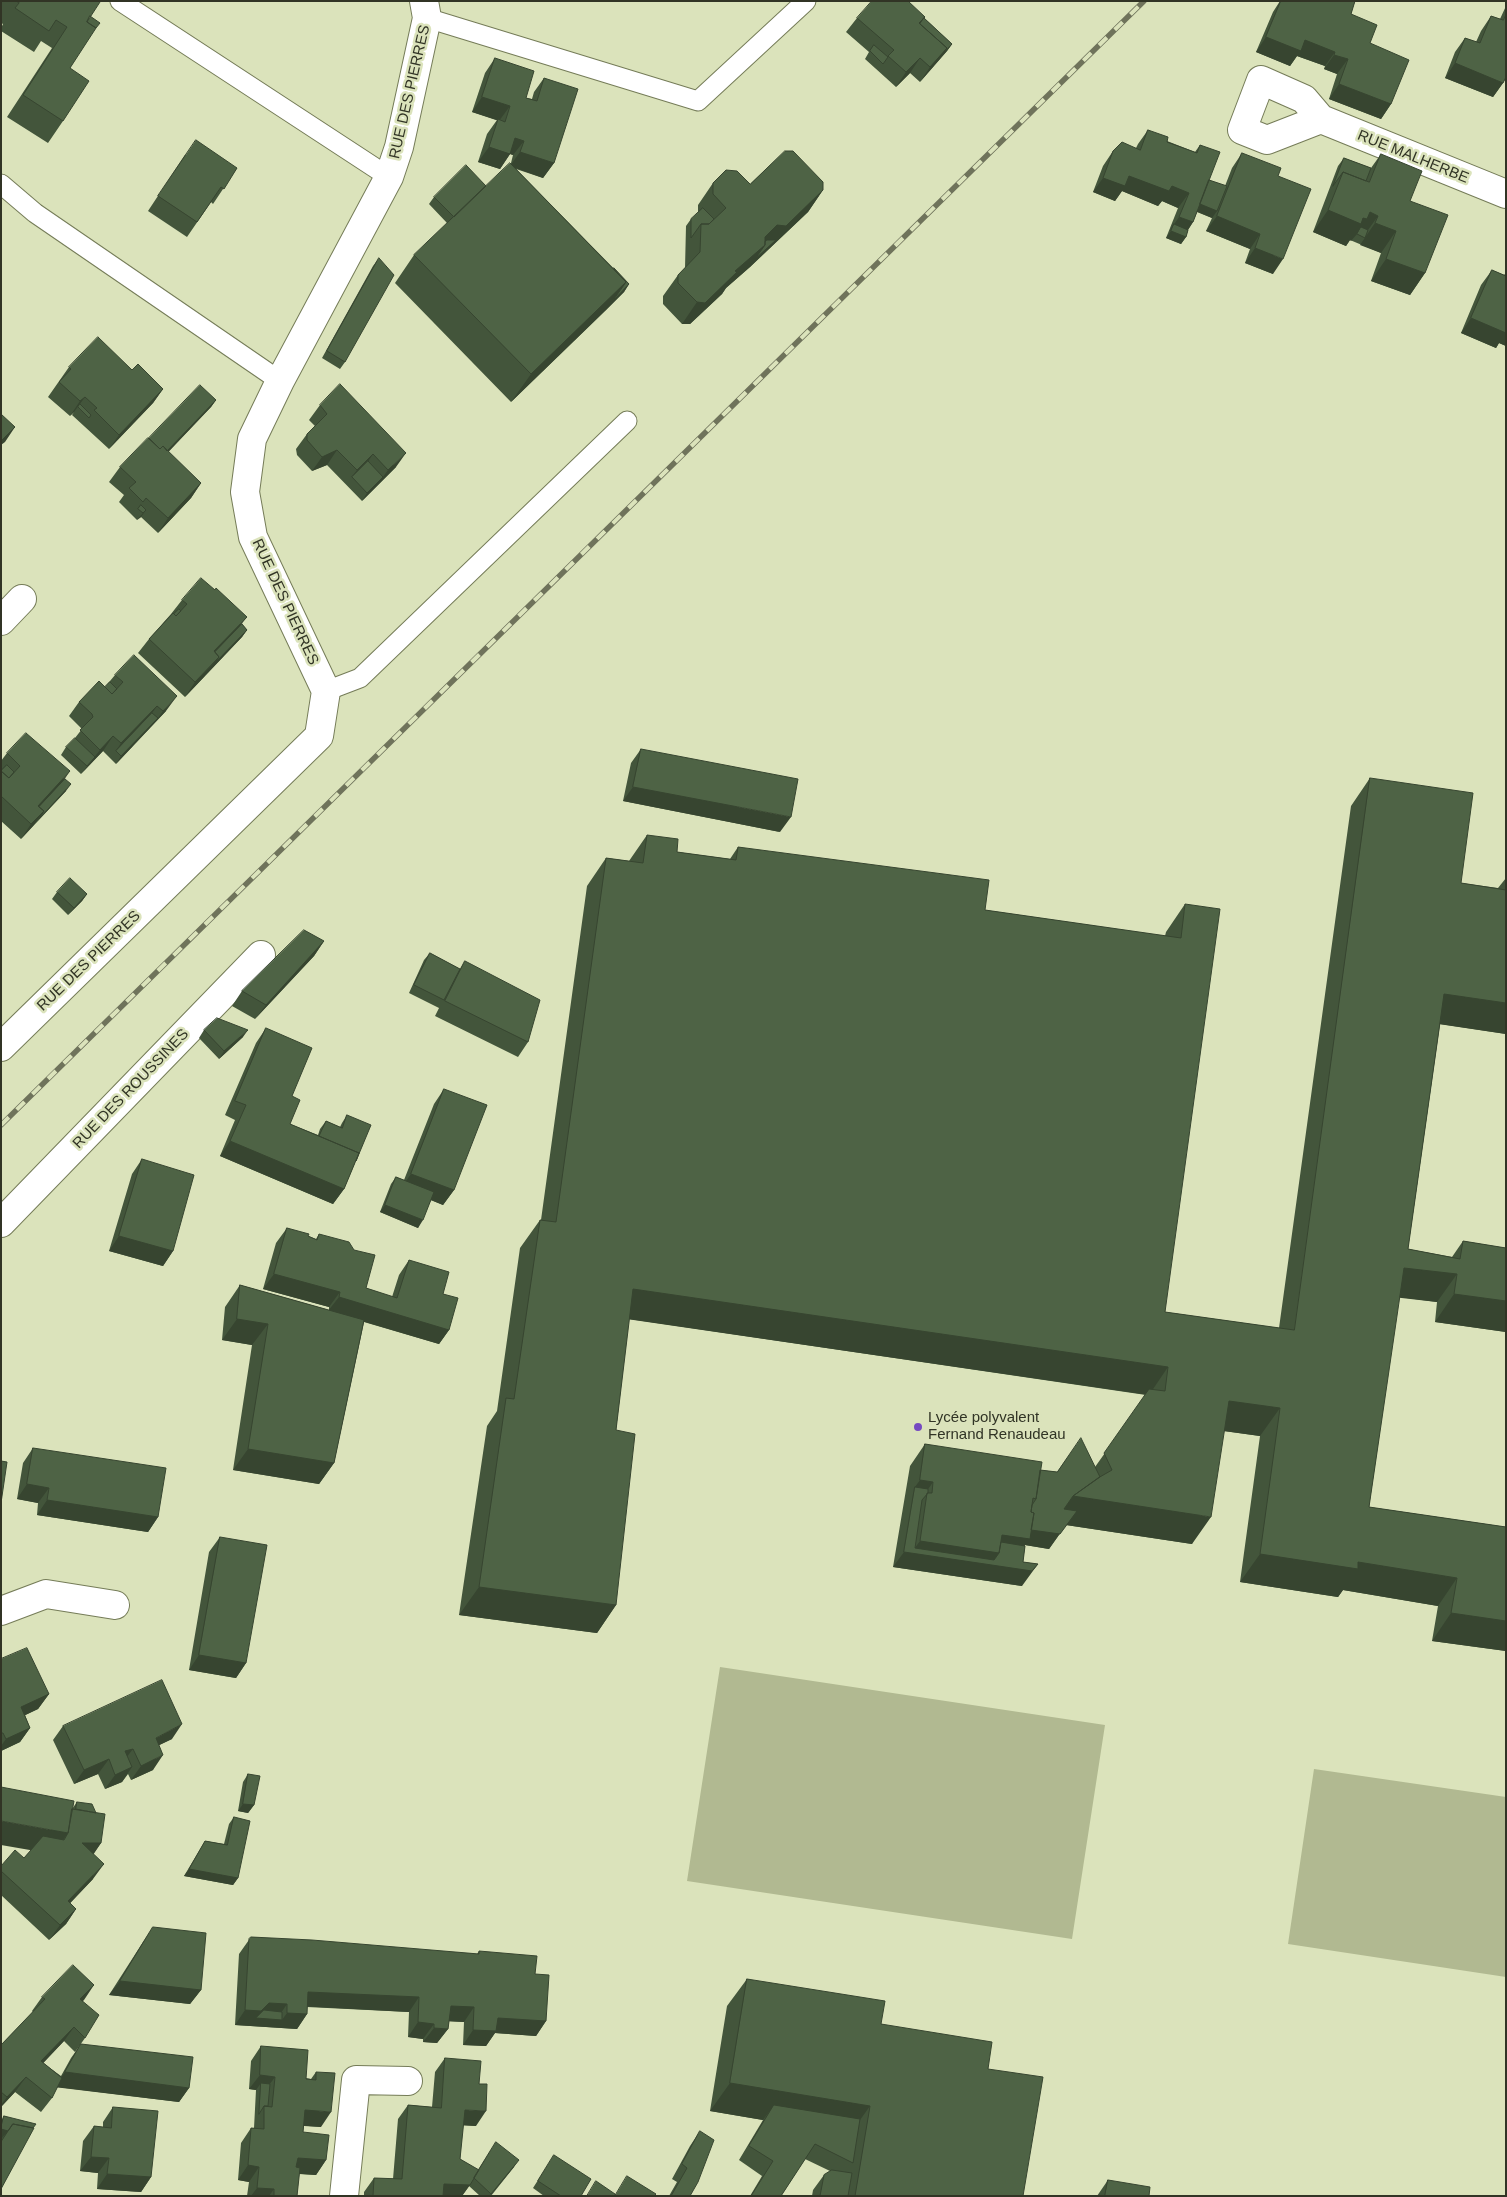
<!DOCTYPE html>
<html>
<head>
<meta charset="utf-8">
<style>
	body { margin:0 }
	#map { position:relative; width:1507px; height:2197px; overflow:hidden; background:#dbe3bb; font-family:Arial,sans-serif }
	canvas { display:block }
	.frame { position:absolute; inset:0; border:2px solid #313425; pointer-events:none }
</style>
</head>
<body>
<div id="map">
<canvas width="1507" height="2197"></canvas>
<div class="frame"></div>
</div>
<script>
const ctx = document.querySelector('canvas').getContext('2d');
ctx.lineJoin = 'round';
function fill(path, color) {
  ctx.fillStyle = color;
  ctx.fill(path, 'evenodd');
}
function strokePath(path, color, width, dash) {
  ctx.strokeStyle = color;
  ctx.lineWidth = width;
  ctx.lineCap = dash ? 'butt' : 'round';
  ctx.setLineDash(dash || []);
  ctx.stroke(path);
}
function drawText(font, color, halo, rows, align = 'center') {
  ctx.font = font + ' Arial,sans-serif';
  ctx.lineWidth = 5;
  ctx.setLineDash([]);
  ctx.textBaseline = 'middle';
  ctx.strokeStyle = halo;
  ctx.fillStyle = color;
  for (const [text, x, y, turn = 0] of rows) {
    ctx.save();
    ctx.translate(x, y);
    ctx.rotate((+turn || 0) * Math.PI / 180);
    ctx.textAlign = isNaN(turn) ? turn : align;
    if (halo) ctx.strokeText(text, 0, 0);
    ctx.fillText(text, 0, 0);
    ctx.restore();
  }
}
const green = new Path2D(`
	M720,1667L1105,1725L1072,1939L687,1881Z
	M1314,1769L1506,1797V1977L1288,1944Z`);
const lane = new Path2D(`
	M120,1L389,177
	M427,18L698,101L806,1
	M1,184L35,213L280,381
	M326,691L360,678L627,421`);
const street = new Path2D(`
	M1321,119L1267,140L1242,130L1261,80L1304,99L1321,119L1506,194
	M1,621L22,599
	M1,1047L319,736L326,691L253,537L245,492L252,439L280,381L389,177L399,147L427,18L424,1
	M1,1223L261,955
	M1,1611L46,1594L115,1605
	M344,2196L356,2080L408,2081`);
const rail = new Path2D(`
	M1,1125L1144,1`);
const wall = new Path2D(`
	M1,1H99L90,16L70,68L63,121L48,143L7,117L52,48L41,41L34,52L1,31V28L3,24L1,23Z
	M1280,1H1355L1351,14L1370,43L1391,104L1381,119L1329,99L1337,74L1324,69L1325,66L1297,56L1290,66L1256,52L1273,12Z
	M1506,6V77L1503,83L1493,97L1445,78L1455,52L1465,38L1476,42L1481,31L1491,16L1500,19Z
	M857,18H924L952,44L947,51L920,82L910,73L896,87L865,59L869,52L846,32Z
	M495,58L526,98L532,99L534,92L544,78L554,163L543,178L516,169L629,284L624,292L606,310L511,402L395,283L414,255L447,223L429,204L434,197L486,186L511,163L513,155L510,154L500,169L478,162L487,134L497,120L472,112L485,73Z
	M1148,130L1167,141L1195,152L1200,145L1209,180L1225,186L1232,168L1242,153L1278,176L1273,274L1245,263L1250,249L1206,231L1212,218L1197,212L1193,222L1188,230L1186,237L1181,244L1166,238L1178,208L1162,201L1158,206L1122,191L1115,201L1093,192L1103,166L1113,151L1136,148L1138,144Z
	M1381,154L1410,201L1425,273L1410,295L1371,281L1381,253L1350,240L1346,246L1313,232L1338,166L1344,158L1371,168Z
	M185,155L237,168L213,204L211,202L187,237L148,211Z
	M713,183L750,184L823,190L808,212L750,267L726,288L722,294L690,324H682L663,304V296L678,275L685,268L686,226L691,219L698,213V205Z
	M379,258L345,362L340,369L322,358L373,266Z
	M1492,270L1504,275L1506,273V346L1499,343L1496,348L1461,333L1481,285Z
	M69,367L132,370L163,389L153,403L109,449L72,415L74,412L70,416L48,397Z
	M216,400L211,407L168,452L201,483L191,498L158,533L141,517L137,520L119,502L124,495L109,482L120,467L149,438Z
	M320,405L396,467L362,501L327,465L312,471L297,455L296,449L307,434L315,426L309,420Z
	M182,600L242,624L247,630L242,637L185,697L138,653L149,639L171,614Z
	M115,675L166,711L116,764L103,751L81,774L61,755L66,747L75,738L82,729L69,716L79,702L105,687Z
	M641,749L780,832L623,801L631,763Z
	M7,753L65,779L66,791L21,839L1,821V761Z
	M1370,778L1461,883L1498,888L1506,878V1034L1440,1024L1408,1249L1452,1257L1463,1241L1506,1248V1332L1435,1322L1437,1302L1399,1297L1369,1507L1506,1527V1651L1432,1641L1438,1606L1343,1590L1338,1597L1240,1582L1260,1436L1224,1431L1192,1544L1066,1525L1049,1549L1025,1545L1023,1562L1022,1586L893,1567L910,1466L925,1444L1040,1470L1057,1472L1095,1467L1146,1395L629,1319L616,1430V1605L597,1633L459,1615L487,1426L497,1411L520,1248L540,1220H541L587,886L606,858L629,861L647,835L677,852L730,859L738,847L985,910L1165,936L1166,932L1185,904L1165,1312L1279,1328L1351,806Z
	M57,892L87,894L82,901L68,915L52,899Z
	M324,941L314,956L255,1019L232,1006L242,991Z
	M430,953L460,969L465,961L528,1042L518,1057L435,1016L440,1006L439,1008L409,993L424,960Z
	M266,1028L292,1096L290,1124L318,1135L320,1129L326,1121L340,1127L342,1123L347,1115L355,1163L344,1189L333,1204L220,1156L235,1120L225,1115L256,1043Z
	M204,1030L243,1037L219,1059L199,1038Z
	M444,1089L454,1190L443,1205L431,1200L418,1228L380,1212L391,1184L396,1177L404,1180L434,1104Z
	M142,1159L173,1251L163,1266L109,1251L132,1174Z
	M287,1228L316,1239L319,1234L366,1288L392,1297L399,1275L409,1260L443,1294L449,1330L439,1344L364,1322L334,1463L319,1484L233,1470L252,1345L222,1340L225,1307L240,1285L329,1310V1307L263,1289L276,1243Z
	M33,1448L158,1517L148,1532L37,1515L38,1503L17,1499L23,1463Z
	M220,1537L246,1663L236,1678L189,1670L209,1552Z
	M1,1659L49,1694L38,1709L25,1715L30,1728L20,1742L1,1751Z
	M63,1726L172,1739L159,1745L153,1770L131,1780L128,1774L122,1782L105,1789L98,1774L74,1784L53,1740Z
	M248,1774L254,1805L248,1813L238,1811L243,1782Z
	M77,1802L101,1843L93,1854V1879L70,1903L76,1909L66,1924L49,1940L1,1895V1866L24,1858L72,1809Z
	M234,1817L238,1878L233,1885L184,1876L205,1841L224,1844L229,1824Z
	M153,1927L201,1990L190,2004L109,1995L143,1942Z
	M251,1937L477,1954L479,1951L535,1974L546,2021L536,2036L495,2033L486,2046L463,2045L464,2022L449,2021L448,2029L437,2043L423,2042V2039L408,2037L409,2012L307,2007V2014L297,2029L235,2025L239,1954Z
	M747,1979L881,2024L988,2069L1023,2196H812L813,2190L824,2175L830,2171L805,2159L781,2196H750L762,2176L739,2160L763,2120L710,2111L727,2006Z
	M42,1997L83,2001L85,2038L75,2052L64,2041L43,2063L61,2076L71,2058L81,2044L189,2088L179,2102L57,2087L52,2098L41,2112L15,2092L1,2107V2045L33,2012L32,2011Z
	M261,2046L306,2078L311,2079L316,2072L321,2127L304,2126L303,2132L326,2160L316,2175L299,2174L297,2196H247L249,2182L238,2180L241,2143L251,2128H254L256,2090L249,2089L251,2061Z
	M445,2058L476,2126L463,2125L460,2159L478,2170L496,2142L514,2167L491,2196H480L469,2186L462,2196H364V2192L374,2178L393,2179L398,2119L408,2105L432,2107L435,2072Z
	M113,2107L151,2177L141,2192L97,2189L98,2173L80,2171L83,2141L94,2126L103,2127V2122Z
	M4,2116L33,2128L1,2189V2140L2,2138H1V2121Z
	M700,2131L690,2196H669L677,2182L672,2179L690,2146Z
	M554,2155L581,2196H544L533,2188Z
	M1108,2180L1149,2196H1097Z`);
const shadedWall = new Path2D(`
	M1266,37L1305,40L1335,52L1325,66L1297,56L1290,66L1256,52Z
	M952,44L947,51L920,82L930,67L947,48Z
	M1334,55L1348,59L1337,74L1324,69Z
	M920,58L910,73L896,87L906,72Z
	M1455,63L1503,83L1493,97L1445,78Z
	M1339,84L1391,104L1381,119L1329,99Z
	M482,97L510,106L499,121L472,112Z
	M515,138L524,141L513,155L510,154L500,169L478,162L489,147Z
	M520,152L554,163L543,178L510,166Z
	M1129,176L1172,186L1189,193L1178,208L1162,201L1158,206L1122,191L1115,201L1093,192L1103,178Z
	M823,190L808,212L750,267L726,288L722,294L690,324H682L697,302L735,271L765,237L777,225Z
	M1198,203L1217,211L1212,218L1193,210Z
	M1328,210L1363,218L1370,212L1378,216L1363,237L1357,234L1351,241L1350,240L1346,246L1313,232Z
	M1217,216L1260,234L1250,249L1206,231Z
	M1179,217L1193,222L1184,236L1186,237L1181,244L1166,238L1171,231L1174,224L1169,232Z
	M1375,223L1396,231L1381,253L1360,245Z
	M1255,248L1283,259L1273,274L1245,263Z
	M1386,259L1425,273L1410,295L1371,281Z
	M626,282L606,310L511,402L531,374Z
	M629,284L624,292L606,310L612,302Z
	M1471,318L1506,333V346L1499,343L1496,348L1461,333Z
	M163,389L153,403L109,449L119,435Z
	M85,397L74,412L70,416L80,401Z
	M216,400L211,407L156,465L161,457Z
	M15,427L5,442L1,445V442L2,440Z
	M337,450L327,465L312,471L322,457Z
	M406,453L396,467L362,501L367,493L383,477L388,470Z
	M373,454L363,469L352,477L357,470Z
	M201,483L191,498L158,533L168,518Z
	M146,510L141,517L137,520L143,513Z
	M247,617L236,631L210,659L214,651Z
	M247,630L242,637L185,697L195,682Z
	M177,696L166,711L116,764L121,756L158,718L163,711Z
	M157,706L147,720L116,751L121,743Z
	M113,736L103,751L81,774L100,750Z
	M70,771L60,786L33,813L38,806Z
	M71,784L66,791L33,826L39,819Z
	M633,787L791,817L780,832L623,801Z
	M44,811L33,826L21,839L31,824Z
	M87,894L82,901L68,915L74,908Z
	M324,941L314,956L255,1019L266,1005Z
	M1444,994L1506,1003V1034L1425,1022Z
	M248,1030L243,1037L219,1059L224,1051Z
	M230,1141L344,1189L333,1204L220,1156Z
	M411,1174L454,1190L443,1205L401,1188Z
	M385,1205L423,1220L418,1228L380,1212Z
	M119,1236L173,1251L163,1266L109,1251Z
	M1404,1268L1457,1274L1437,1302L1384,1296Z
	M274,1274L340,1292L329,1307L263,1289Z
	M633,1289L1168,1367L1149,1395L613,1317Z
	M1454,1294L1506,1301V1332L1435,1322Z
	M339,1297L449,1330L439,1344L328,1311Z
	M237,1319L268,1324L252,1345L222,1340Z
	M1229,1401L1280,1408L1260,1436L1209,1429Z
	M248,1449L334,1463L319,1484L233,1470Z
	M920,1480L933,1482L918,1504L915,1487Z
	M27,1484L49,1488L38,1503L17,1499Z
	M1073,1496L1211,1517L1192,1544L1066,1525L1049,1549L1025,1545L1015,1561L1038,1564L1022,1586L893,1567L904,1552L911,1553L920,1541L1002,1535L1054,1524Z
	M47,1500L158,1517L148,1532L37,1515Z
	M1260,1554L1358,1562L1457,1578L1438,1606L1343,1590L1338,1597L1240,1582Z
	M479,1587L616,1605L597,1633L459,1615Z
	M1451,1613L1506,1621V1651L1432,1641Z
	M199,1655L246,1663L236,1678L189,1670Z
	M49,1694L38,1709L11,1722L21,1707Z
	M182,1724L172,1739L145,1752L156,1738Z
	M30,1728L20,1742L1,1751V1746L6,1739Z
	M133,1749L122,1763L125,1751Z
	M163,1755L153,1770L131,1780L141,1766Z
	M109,1759L98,1774L74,1784L84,1770Z
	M132,1767L122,1782L105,1789L115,1775Z
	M243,1804L254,1805L248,1813L238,1811Z
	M1,1821L68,1833L53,1854L1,1845Z
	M82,1843H101L91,1858Z
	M104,1864L93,1879L58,1916L68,1901Z
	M189,1869L238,1878L233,1885L184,1876Z
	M76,1909L66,1924L49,1940L60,1925Z
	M120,1981L201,1990L190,2004L109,1995Z
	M94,1985L84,2000L70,2014L80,1999Z
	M308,1992L419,1997L409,2012L298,2006Z
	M269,2003L287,2004L277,2019L282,2020L287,2013L307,2014L297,2029L235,2025L245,2010Z
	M451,2006L474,2007L464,2022L441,2021Z
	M498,2018L546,2021L536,2036L495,2033L486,2046L463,2045L473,2030Z
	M418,2022L434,2024L423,2039L408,2037Z
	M74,2027L64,2041L31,2076L41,2061Z
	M434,2028L448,2029L437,2043L423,2042Z
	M65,2072L189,2088L179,2102L54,2087Z
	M260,2075L275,2077L264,2092L261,2083L256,2090L249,2089Z
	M26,2077L15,2092L1,2107V2105L7,2097Z
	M730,2083L870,2106L850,2134L774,2105L763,2120L710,2111Z
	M305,2110L331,2112L321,2127L295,2125Z
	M465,2110L486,2111L476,2126L455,2125Z
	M1,2129L8,2131L2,2138H1Z
	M91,2157L109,2158L98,2173L80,2171Z
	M298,2158L326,2160L316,2175L288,2173Z
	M519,2160L514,2167L490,2196Z
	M248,2165L259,2167L249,2182L238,2180Z
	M107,2174L151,2177L141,2192L97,2189Z
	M444,2184L470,2185L462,2196H436Z
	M257,2188L274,2189L269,2196H251Z`);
const building = new Path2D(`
	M16,1H99L100,2L87,22L96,28L70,68L89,81L63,121L23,95L67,27L56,20L49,31L15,8L19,3Z
	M872,1H908L925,17L919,23L947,48L930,67L920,58L906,72L888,56L894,50L857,18Z
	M1281,1H1355L1351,14L1377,25L1370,43L1409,60L1391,104L1339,84L1348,59L1334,55L1335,52L1305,40L1301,51L1266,37Z
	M1506,15V77L1503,83L1455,63L1465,38L1480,43L1491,16L1503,20Z
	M90,16L100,23L96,28L87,22Z
	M924,18L952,44L941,56L947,48L920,24Z
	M874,45L888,57L883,64L870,51Z
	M495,58L534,71L526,98L537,101L544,78L578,89L554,163L520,152L524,141L515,138L510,154L489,147L498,119L505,122L510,106L482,97Z
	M1148,130L1168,137L1167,142L1197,153L1200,145L1220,152L1193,222L1179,217L1189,193L1172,186L1169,191L1129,176L1125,186L1103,178L1113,151L1122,142L1140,150Z
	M196,140L237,168L224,189L221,187L197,222L158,196Z
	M785,151H793L823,182V190L786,226L777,225L765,237V245L735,271L737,272L705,303L697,302L678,283V275L700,252L701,224H709L726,208L713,194V183L726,170L737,171L750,184Z
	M1242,153L1281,168L1278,176L1311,189L1283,259L1255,248L1260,234L1217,216Z
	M1381,154L1422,171L1410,201L1448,215L1425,273L1386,259L1396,231L1375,223L1378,216L1370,212L1367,219L1363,218L1361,224L1328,210L1343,172L1369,182Z
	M1344,158L1371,168L1366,181L1343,172L1333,186Z
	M510,163L626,282L531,374L414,255Z
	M466,165L486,186L454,217L434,197Z
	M1209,180L1227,186L1217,211L1200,204Z
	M703,208L714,219L709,224H701L691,238V219Z
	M1174,224L1188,230L1186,237L1171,231Z
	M1361,227L1368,230L1365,238L1357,234Z
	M767,240H776L755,259L765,245V242Z
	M379,258L394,275L345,362L327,351Z
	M614,268L629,284L612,302L626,282L614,269Z
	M1492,270L1506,276V333L1471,318Z
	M98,337L132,370L138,364L163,389L119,435L94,410L97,408L85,397L80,401L59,382L71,369L69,367Z
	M340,384L406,453L388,470L373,454L357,470L337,450L322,457L307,440V434L327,414L320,405Z
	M200,385L216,400L167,451L163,446L160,449L149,438Z
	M80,404L91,415L89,418L78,407Z
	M1,414L15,427L2,440H1Z
	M148,438L160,449L163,446L201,483L168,518L146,498L143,502L129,488L136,482L120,467Z
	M368,461L383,477L367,493L352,477Z
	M141,505L146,510L143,513L138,509Z
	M201,578L215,590L216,588L247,617L214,651L219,657L195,682L149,639L173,613L176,616L187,604L182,600Z
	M179,609L181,611L176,616L174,614Z
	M242,624L247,630L214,664L219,657L215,652Z
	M134,655L177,696L163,711L157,706L121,743L113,736L100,750L80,730L93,717L92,714L79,702L99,681L112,694L123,682L115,675Z
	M110,682L117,689L112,694L105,687Z
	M152,713L158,718L121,756L116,751Z
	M26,733L70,771L38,806L44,811L31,824L1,796V771L9,778L20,766L7,753Z
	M75,738L95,757L87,766L66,747Z
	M641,749L798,779L791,817L633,787Z
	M7,765L14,772L9,778L1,771Z
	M1370,778L1473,793L1461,883L1506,890V1003L1444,994L1408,1249L1460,1259L1463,1241L1506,1248V1301L1454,1294L1457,1274L1404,1268L1369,1507L1506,1527V1621L1451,1613L1457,1578L1358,1562V1569L1260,1554L1280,1408L1229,1401L1211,1517L1073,1496L1098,1478L1112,1470L1104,1453L1149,1389L1165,1391L1168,1367L633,1289L616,1430L635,1434L616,1605L479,1587L506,1398L514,1399L540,1220L556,1222L606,858L643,863L647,835L678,839L677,852L736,860L738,847L989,880L985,910L1181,938L1185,904L1220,909L1165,1312L1294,1330Z
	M65,779L71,784L39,819L44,811L39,807Z
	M70,878L87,894L74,908L57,892Z
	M304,930L324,941L266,1005L242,991Z
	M430,953L460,969L444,1000L414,985Z
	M465,961L540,1000L528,1042L445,1001Z
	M217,1018L248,1030L224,1051L204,1030Z
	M266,1028L312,1048L292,1096L300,1100L290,1124L359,1153L344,1189L230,1141L246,1105L235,1101Z
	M444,1089L487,1105L454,1190L411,1174Z
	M347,1115L371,1125L356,1161L359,1153L319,1136L326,1121L342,1128Z
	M142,1159L194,1175L173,1251L119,1236Z
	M396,1177L434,1192L423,1220L385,1205Z
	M287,1228L309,1234L308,1236L317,1240L319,1234L349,1242L354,1250L375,1255L366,1288L397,1298L409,1260L449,1272L443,1294L458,1298L449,1330L339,1297L340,1292L274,1274Z
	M240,1285L364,1320L334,1463L248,1449L268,1324L237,1319Z
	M1081,1438L1100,1477L1073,1496L1064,1509L1077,1511L1060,1534L1031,1530L1034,1513L1031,1512L1032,1505L1036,1499L1040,1470L1057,1472Z
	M925,1444L1042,1462L1036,1499L1033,1498L1031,1512L1034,1513L1030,1539L1002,1535L999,1553L920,1541L927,1493H932L933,1482L920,1480Z
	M33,1448L166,1468L158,1517L47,1500L49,1488L27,1484Z
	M1,1461L7,1462L1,1503Z
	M915,1487L928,1489V1493L922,1500L915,1548L994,1560L999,1553L1001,1542L1025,1546L1023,1562L1038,1564L1032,1571L904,1552Z
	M220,1537L267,1545L246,1663L199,1655Z
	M27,1648L49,1694L21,1707L30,1728L6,1739L3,1733H1V1659Z
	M162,1680L182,1724L156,1738L163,1755L141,1766L133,1749L125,1751L132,1767L115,1775L109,1759L84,1770L63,1726Z
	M248,1774L260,1776L254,1805L243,1804Z
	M1,1787L74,1801L68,1833L1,1821Z
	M77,1802L92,1804L96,1813L76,1809Z
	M72,1809L105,1814L101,1843H82L104,1864L68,1901L76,1909L60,1925L1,1871V1866L15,1850L24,1858L43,1836L64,1840L68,1833Z
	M234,1817L250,1821L238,1878L189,1869L205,1841L227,1845Z
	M153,1927L206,1933L201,1990L120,1981Z
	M251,1937L312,1940L479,1954V1951L537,1956L535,1974L549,1975L546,2021L498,2018L496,2031L473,2030L474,2007L451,2006L448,2029L434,2028V2024L418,2022L419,1997L308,1992L307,2014L287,2013V2004L269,2003L261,2011L245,2010L249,1939Z
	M73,1965L94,1985L80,1999L99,2015L85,2038L74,2027L41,2061L62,2078L52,2098L26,2077L7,2097L1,2092V2045L45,1999L42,1997Z
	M747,1979L885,2001L881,2024L992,2042L988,2069L1043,2077L1023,2196H855L870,2106L730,2083Z
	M264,2010L282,2012V2020L256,2018Z
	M81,2044L193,2057L189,2088L65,2072Z
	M261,2046L308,2050L306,2079L316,2080V2072L335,2073L331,2112L305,2110L303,2132L329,2135L326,2160L298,2158L296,2167L300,2168L297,2196H274V2189L257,2188L259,2167L248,2165L251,2128L264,2129V2106L272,2107L275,2077L260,2075Z
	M445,2058L481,2061L479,2084H487L486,2111L465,2110L460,2159L479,2170L470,2185L444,2184L443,2196H373L374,2178L402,2179L408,2105L441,2108Z
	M261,2083L270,2084L268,2106H264L259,2114Z
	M774,2105L860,2119L853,2163L815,2144L781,2196H751L773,2161L749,2146Z
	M113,2107L158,2111L151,2177L107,2174L109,2158L91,2157L94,2126L111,2128Z
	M4,2116L36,2124L33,2128L13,2124L8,2131L1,2129V2127Z
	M13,2124L34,2128L1,2189V2142Z
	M700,2131L714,2140L698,2182L690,2196H671L687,2168L682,2164Z
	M496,2142L519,2160L491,2194L474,2178Z
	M554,2155L591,2179L581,2196H561L538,2181Z
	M832,2170L852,2173L848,2196H820L824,2175Z
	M627,2176L656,2194L654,2196H615Z
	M1108,2180L1150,2187L1149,2196H1105Z
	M596,2181L615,2194L614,2196H587Z`);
const markers = [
	[918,1427,5,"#7549c1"]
];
const streetNames = [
	["RUE DES PIERRES",410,92,-77],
	["RUE MALHERBE",1413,157,22],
	["RUE DES PIERRES",285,602,65],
	["RUE DES PIERRES",89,961,-44],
	["RUE DES ROUSSINES",131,1089,-46]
];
const poiNames = [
	["Lycée polyvalent",928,1418],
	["Fernand Renaudeau",928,1435]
];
fill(green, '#b1b991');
strokePath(lane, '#757c58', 21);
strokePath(street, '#757c58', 30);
strokePath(lane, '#fff', 19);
strokePath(street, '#fff', 28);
strokePath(rail, '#6f735b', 5.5);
strokePath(rail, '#dbe3bb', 4, [11]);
fill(wall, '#43553b');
fill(shadedWall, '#374530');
fill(building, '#4e6345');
strokePath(building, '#374530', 1);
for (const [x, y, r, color] of markers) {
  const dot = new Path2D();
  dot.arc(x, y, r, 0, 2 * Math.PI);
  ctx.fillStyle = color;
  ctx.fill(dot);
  strokePath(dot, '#dbe3bb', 2);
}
drawText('15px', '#313425', '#dbe3bb', streetNames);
drawText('15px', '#313425', '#dbe3bb', poiNames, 'left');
</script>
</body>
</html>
